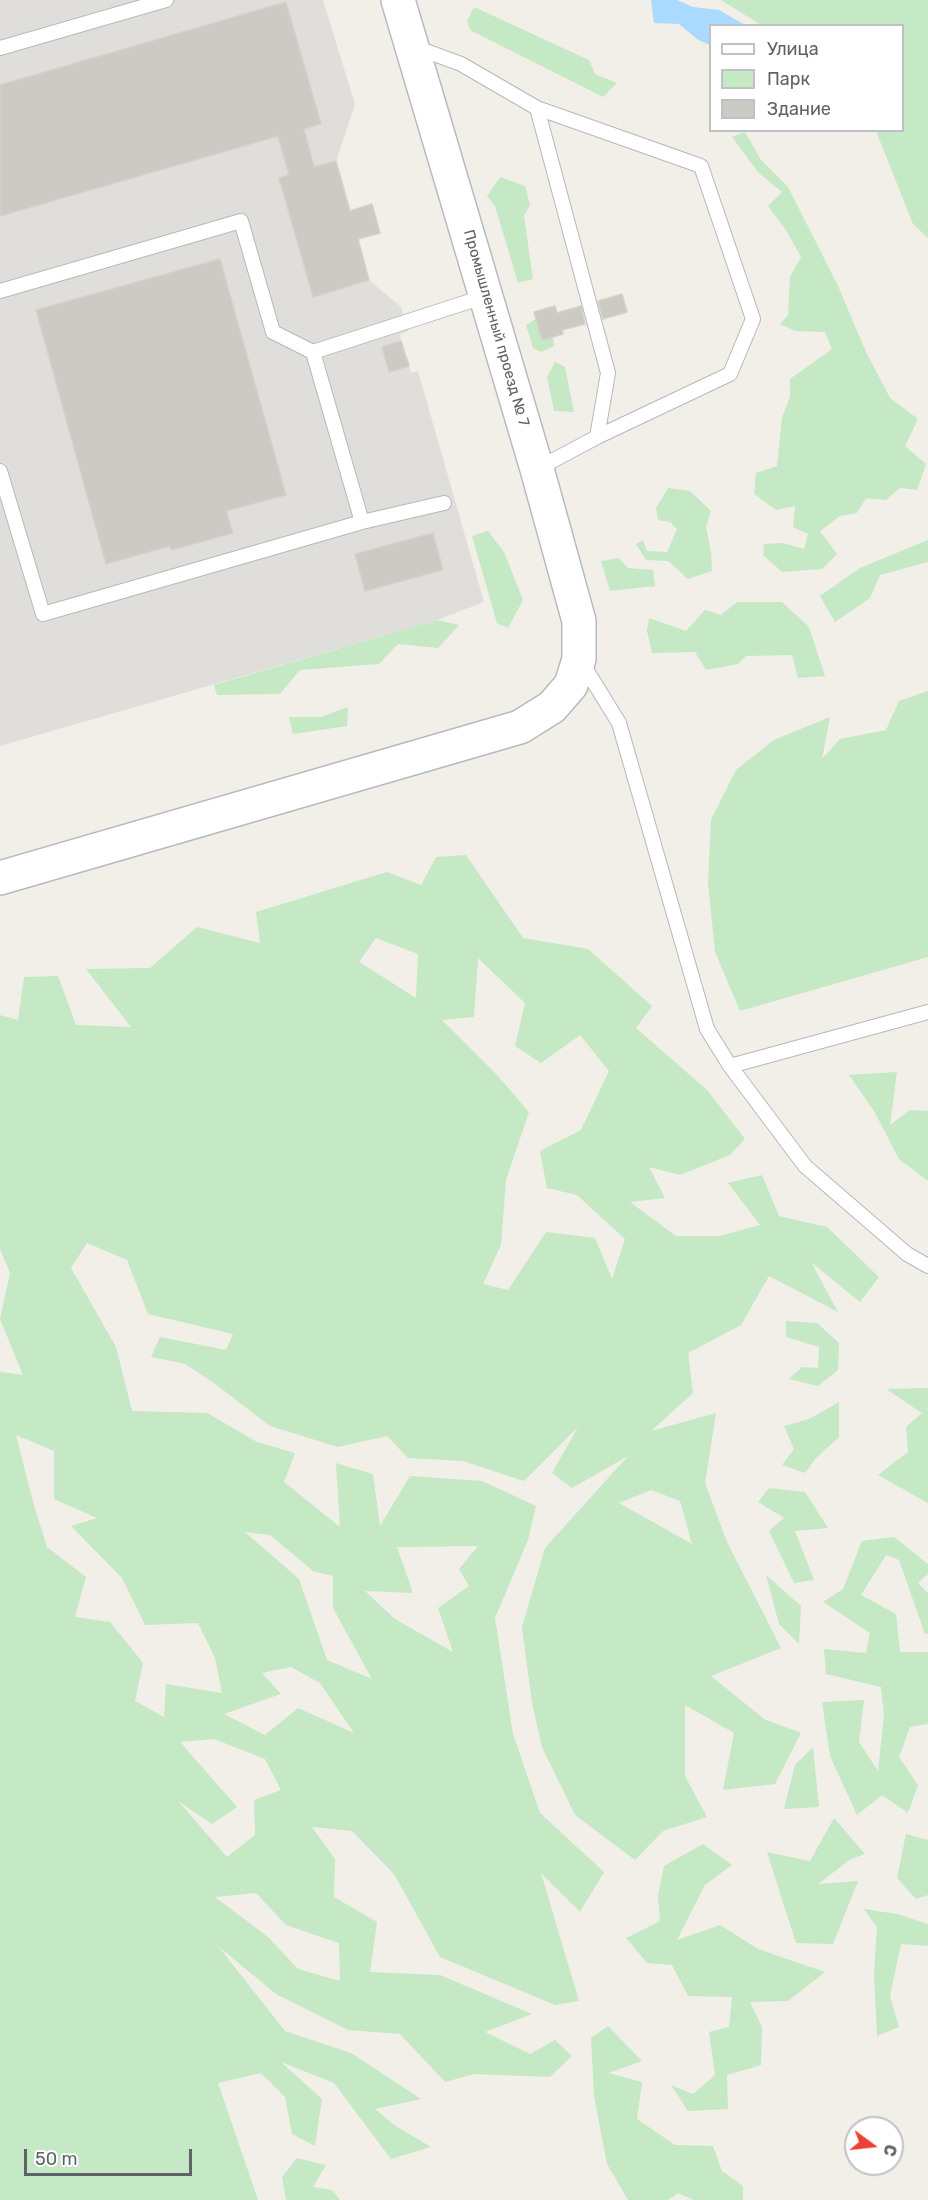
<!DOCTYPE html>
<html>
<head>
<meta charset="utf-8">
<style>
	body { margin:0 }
	#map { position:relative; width:928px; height:2200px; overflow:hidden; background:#f1efe8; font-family:Rubik,sans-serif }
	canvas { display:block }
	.legend { position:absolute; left:709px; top:24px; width:195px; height:108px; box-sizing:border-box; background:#fff; border:2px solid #bfc1c3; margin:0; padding:8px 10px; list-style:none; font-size:18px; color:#5f6368 }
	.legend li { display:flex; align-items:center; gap:12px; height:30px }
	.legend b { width:30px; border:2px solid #bfc1c3 }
	.north { position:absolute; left:844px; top:2116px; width:60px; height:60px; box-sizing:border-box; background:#fff; border:2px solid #bfc1c3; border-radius:50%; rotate:105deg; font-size:16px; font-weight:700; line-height:24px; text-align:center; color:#5f6368 }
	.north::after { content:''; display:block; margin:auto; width:21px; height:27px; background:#ea4335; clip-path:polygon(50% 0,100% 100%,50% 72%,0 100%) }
	.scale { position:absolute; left:24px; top:2149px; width:168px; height:27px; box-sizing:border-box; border:3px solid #5f6368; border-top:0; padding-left:8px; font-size:18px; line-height:21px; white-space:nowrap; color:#5f6368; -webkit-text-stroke:4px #fff; paint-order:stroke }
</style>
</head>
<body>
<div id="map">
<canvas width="928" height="2200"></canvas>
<ul class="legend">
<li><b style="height:8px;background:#fff"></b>Улица</li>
<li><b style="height:16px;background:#c5e8c5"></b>Парк</li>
<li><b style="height:16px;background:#cccac5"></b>Здание</li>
</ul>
<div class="north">С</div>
<div class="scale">50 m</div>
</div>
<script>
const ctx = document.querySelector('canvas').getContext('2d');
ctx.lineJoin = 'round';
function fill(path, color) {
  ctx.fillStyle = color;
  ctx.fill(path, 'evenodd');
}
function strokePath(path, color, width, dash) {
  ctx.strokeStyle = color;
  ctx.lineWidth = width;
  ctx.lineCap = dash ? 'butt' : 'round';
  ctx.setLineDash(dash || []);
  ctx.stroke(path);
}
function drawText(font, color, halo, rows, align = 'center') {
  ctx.font = font + ' Rubik,sans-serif';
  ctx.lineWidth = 4.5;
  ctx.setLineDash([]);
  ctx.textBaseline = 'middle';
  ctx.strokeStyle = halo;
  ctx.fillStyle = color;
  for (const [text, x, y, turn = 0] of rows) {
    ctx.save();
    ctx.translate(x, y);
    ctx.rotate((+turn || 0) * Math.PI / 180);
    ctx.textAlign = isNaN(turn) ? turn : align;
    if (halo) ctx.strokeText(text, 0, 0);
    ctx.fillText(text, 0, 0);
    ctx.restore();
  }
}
const industrial = new Path2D(`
	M0,0H323L355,104L336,161L350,211L372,204L380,233L358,240L369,280L401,307L406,321L408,331L400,334L401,341L411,373L418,371L484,602L437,620L0,746Z`);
const green = new Path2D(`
	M721,0H928V238L913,224L876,131L902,130V26L761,25Z
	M474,7L589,60L595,74L617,83L603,97L470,30L467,21Z
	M745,132L761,160L788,187L838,286L866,352L890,398L918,419L905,446L926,464L917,490L900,488L886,500L866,498L857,513L840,516L820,531L837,554L822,569L782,572L763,555L764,544L783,543L804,549L808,534L793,527L795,506L776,510L754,494L756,473L777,466L782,418L790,397V379L832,349L825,332L795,331L780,324L788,315L790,277L801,257L786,230L768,206L782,192L758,172L732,137Z
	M500,177L525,186L530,205L524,216L533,279L518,283L495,206L487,196Z
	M536,319L553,336L554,346L541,352L533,348L526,325Z
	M555,362L565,367L574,412L554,411L547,377Z
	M668,488L690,491L711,511L706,527L711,552L712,571L688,579L668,561L646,560L636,544L643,540L647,551L667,552L677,529L670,522L658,520L656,508Z
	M488,531L504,552L523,600L508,628L497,623L472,536Z
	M928,540V562L880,575L870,598L835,622L820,596L860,568Z
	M619,558L628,568L653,570L655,586L610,591L601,561Z
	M737,602H782L809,627L825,676L798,678L792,655L746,656L738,664L706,670L695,652L652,653L647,631L649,618L686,631L705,610L721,615Z
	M437,620L459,625L438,648L398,644L379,664L300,670L280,694L217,695L214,685Z
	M928,691V957L740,1011L715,952L708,883L711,820L736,770L774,740L830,717L822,759L840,739L886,730L899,701Z
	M348,707L347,726L293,734L289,717H321Z
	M466,855L523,938L588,949L652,1006L636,1028L707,1090L745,1139L730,1155L680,1175L649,1167L665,1198L630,1202L676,1236H720L760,1225L728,1183L762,1175L779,1216L827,1227L879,1277L860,1302L811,1262L838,1312L769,1276L741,1325L688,1353L693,1393L651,1431L716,1413L705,1483L727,1542L781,1648L711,1676L764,1719L801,1733L775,1784L723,1790L734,1733L685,1705V1776L707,1817L663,1831L635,1860L575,1815L542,1747L532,1703L522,1627L545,1548L628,1456L572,1488L552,1473L578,1427L524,1481L463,1461L408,1458L387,1436L338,1447L270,1426L214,1383L185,1364L151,1357L160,1337L226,1350L233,1334L148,1314L127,1260L87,1243L71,1268L116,1347L132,1411L207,1413L257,1442L295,1453L284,1482L340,1527L336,1463L373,1474L380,1526L410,1476L482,1481L536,1506L528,1540L495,1618L513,1734L540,1813L604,1872L580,1912L541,1873L579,2001L555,2005L440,1957L394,1874L352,1831L312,1827L335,1859L334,1897L377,1922L370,1972L440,1975L532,2014L485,2032L530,2054L555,2040L572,2056L550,2077L474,2074L445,2082L400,2034L348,2030L276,1994L218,1946L285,2031L351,2053L421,2099L375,2109L397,2127L431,2147L391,2159L334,2083L281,2062L322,2099L315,2146L292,2134L285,2097L261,2073L218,2083L258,2200H0V1370L1,1372L23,1375L0,1319L10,1273L0,1249V1015L18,1020L24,977L58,976L76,1025L131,1027L86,969L150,968L197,927L260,943L256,912L387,872L421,885L436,857ZM376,938L418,954L416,998L359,962ZM478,958L525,1003L515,1046L541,1063L580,1035L609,1071L581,1130L540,1151L547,1188L577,1195L625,1239L612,1279L595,1238L546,1232L508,1290L483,1284L501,1245L506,1180L529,1112L496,1074L442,1020L474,1017ZM16,1435L54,1451V1499L97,1518L71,1526L122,1578L145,1625L198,1623L215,1658L222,1693L166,1684L164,1717L135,1701L143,1663L110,1622L75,1617L86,1577L47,1547L33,1502ZM651,1490L680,1501L692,1544L619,1503ZM245,1532L270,1535L313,1571L333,1576V1608L372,1679L327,1660L299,1579ZM478,1546L459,1569L469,1586L438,1608L453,1652L395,1619L365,1591L413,1593L397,1547ZM291,1667L320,1683L354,1733L298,1708L265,1735L224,1714L281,1694L262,1673ZM214,1739L265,1759L281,1790L254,1800L255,1835L227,1857L178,1801L212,1824L237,1807L180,1742ZM256,1893L286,1925L339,1943L340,1981L298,1969L268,1937L215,1897Z
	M897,1072L890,1125L910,1110L928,1111V1181L899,1159L874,1111L849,1075Z
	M786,1321L817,1323L839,1343L838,1370L818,1386L789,1379L802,1367L818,1368L819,1347L786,1337Z
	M928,1388V1503L878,1475L908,1452L906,1427L922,1413L886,1389Z
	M839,1402V1437L816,1458L805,1473L782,1465L794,1449L784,1426L809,1419Z
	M769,1488L805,1492L828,1528L795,1531L814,1580L794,1583L769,1531L784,1518L758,1502Z
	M894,1537L928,1564V1574L918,1583L928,1593V1634H925L899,1560L886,1555L861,1595L896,1614L900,1652H928V1724L910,1727L899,1757L918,1785L908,1813L882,1795L857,1815L830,1756L822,1702L864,1700L859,1742L878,1771L884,1715L881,1687L826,1674L824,1649L866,1653L870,1633L823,1602L843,1589L862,1541Z
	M766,1575L801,1606L799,1644L779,1624Z
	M813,1747L819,1807L784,1809L795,1765Z
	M834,1818L865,1854L851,1859L818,1884L858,1881L833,1944L796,1943L767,1852L810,1861Z
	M906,1834L928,1840V1895L916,1899L897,1878Z
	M703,1844L732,1865L705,1885L677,1940L720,1925L758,1949L825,1972L788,2001L750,2002L762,2027L761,2065L727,2075L728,2109L688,2111L671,2085L693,2094L715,2075L709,2032L729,2027L732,1997L688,1996L672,1965L647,1963L626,1938L660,1921L658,1895L664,1866Z
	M864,1909L897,1914L928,1924V1946L901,1944L890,1996L899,2027L877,2036L874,1974L877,1927Z
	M608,2026L642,2061L608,2073L642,2082L637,2119L675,2145L713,2146L722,2171L743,2186V2200H694L678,2193L668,2200H628L607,2164L594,2096L591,2038Z
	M297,2158L326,2165L313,2187L332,2190L340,2200H286L282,2177Z`);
const water = new Path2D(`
	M651,0H677L693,7L719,10L745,25L710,26V45L698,40L679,24L654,23Z`);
const building = new Path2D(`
	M286,2L321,124L304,129L314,167L336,161L350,211L372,204L380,233L358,239L369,280L313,297L279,178L289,175L278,136L0,216V85Z
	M220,259L286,495L226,511L233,533L171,550L170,546L106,564L36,310Z
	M622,294L627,312L603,319L598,301Z
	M555,306L557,313L581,306L585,324L562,330L563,334L542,340L534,312Z
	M401,341L409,366L389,372L382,347Z
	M433,533L443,570L365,591L355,554Z`);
const lane = new Path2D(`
	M415,47L461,64L537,108L608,373L597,437L537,469
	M0,48L166,0
	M537,108L701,166L753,319L730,374L597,437
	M0,291L241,221L273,332L313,352L486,296
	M313,352L362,522
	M0,471L43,614L362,522L444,503
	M582,663L619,723L707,1029L730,1066L928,1012
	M730,1066L805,1166L907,1254L928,1266`);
const secondary = new Path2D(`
	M0,878L520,727L552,707L571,685L579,659V621L537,469L398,0`);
const streetNames = [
	["Промышленный проезд № 7",496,328,74]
];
fill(industrial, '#e0deda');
fill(green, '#c5e8c5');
fill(water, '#aadaff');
fill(building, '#cccac5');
strokePath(building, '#d6d1c6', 1.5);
strokePath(lane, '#b5b8bc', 16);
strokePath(secondary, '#b6babf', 36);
strokePath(lane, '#fff', 14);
strokePath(secondary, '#fff', 33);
drawText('15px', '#5f6368', '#fff', streetNames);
</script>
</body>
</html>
